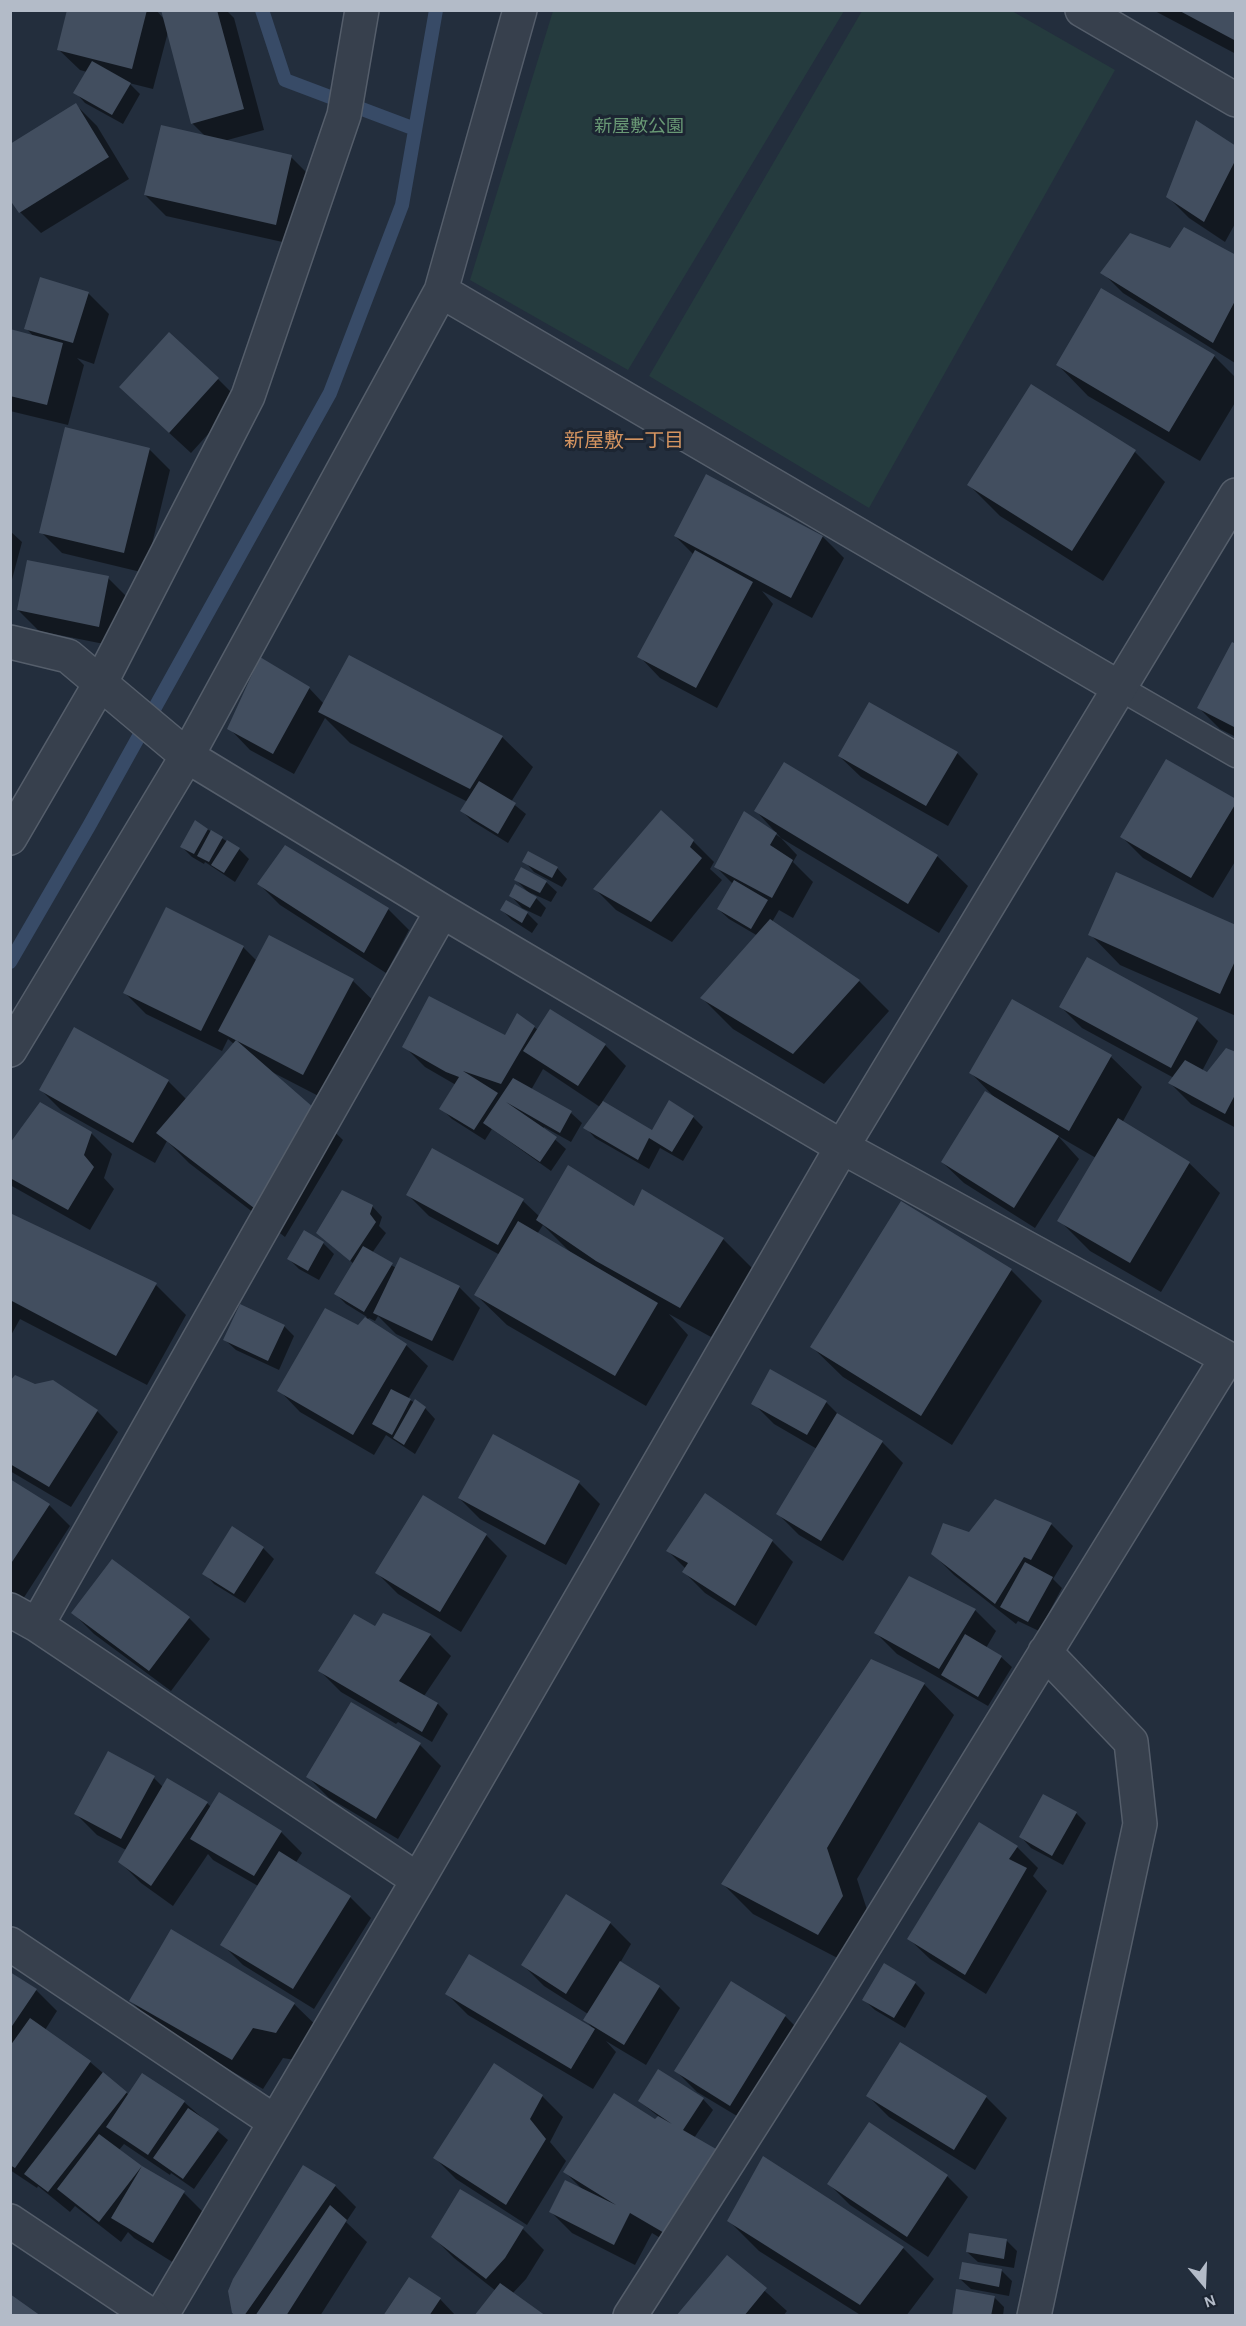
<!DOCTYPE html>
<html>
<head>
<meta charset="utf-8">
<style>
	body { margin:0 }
	#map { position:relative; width:1246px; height:2326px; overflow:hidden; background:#232e3d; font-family:"Alegreya Sans",sans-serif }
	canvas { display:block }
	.frame { position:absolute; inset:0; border:12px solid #b3bbc8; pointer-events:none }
	.north { position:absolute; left:1174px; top:2254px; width:60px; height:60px; -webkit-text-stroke:4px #1c2532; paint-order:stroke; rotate:161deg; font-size:16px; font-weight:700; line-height:24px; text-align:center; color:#b3bbc8 }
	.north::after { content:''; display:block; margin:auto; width:21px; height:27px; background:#b3bbc8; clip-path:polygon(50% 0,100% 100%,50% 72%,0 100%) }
</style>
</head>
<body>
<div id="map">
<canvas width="1246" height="2326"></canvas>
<div class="frame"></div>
<div class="north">N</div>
</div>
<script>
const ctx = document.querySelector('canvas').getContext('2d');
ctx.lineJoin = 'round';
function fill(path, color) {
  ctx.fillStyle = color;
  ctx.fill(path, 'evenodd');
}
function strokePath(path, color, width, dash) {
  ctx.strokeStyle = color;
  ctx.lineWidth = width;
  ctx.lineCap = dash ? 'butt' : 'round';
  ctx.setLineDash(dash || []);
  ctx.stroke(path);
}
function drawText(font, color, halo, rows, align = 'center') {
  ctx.font = font + ' "Alegreya Sans","Noto Sans JP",sans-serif';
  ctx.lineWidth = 6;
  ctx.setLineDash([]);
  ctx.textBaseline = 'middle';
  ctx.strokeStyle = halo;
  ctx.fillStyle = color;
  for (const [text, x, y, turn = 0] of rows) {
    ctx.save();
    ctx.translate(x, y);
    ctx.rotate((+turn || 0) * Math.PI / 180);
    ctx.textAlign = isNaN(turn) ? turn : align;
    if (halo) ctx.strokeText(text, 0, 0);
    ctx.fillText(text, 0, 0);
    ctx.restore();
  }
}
const green = new Path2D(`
	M553,11H844L628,370L470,280Z
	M862,11H1012L1115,70L869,508L649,376Z`);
const shadow = new Path2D(`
	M69,10H156L164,19L162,10H226L234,18L264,130L224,141L291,157L312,178L296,245L166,216L145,195L206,137L192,123L168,32L153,89L129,83L140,94L123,124L85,103L75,92L87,72L80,70L58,49Z
	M1153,10H1236V54Z
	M76,105L97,126L129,179L41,233L20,212Z
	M1236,148V222L1225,242L1189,218L1168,197Z
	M1171,250L1236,257L1235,363L1123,293L1102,272Z
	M88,293L109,314L94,364L77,358L84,365L68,425L10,411V331L34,337L26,328Z
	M1214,356L1236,378V401L1200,461L1088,396L1058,365Z
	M218,379L239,400L191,453L142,408Z
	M149,449L170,470L145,573L62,553L41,532Z
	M1135,452L1165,482L1103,581L1000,516L969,485Z
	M707,476L823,537L844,558L812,618L762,591L773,604L717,708L660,678L639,656L694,555L675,536Z
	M10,531L22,542L10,587Z
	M108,578L129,599L119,647L39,631L18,610Z
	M1236,646V737L1220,729L1199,708Z
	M309,688L324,704L502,737L533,767L511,802L526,814L508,843L472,821L462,811L468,802L350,743L325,718L294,774L250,750L229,728Z
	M957,753L978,774L948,826L861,777L839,756Z
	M1236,801V860L1213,898L1143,858L1122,837Z
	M756,811L937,856L968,886L939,933L781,838Z
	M744,813L781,838L797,855L793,862L813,882L793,918L779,910L772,922L859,981L889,1011L824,1084L733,1029L702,998L758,936L729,919L718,909L733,884L716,867Z
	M196,822L239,849L249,859L235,882L205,862L204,864L192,857L182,847Z
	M693,841L714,862L710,869L722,880L672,942L616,910L595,889Z
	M524,861L557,868L567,879L562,887L534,872Z
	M516,880L546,882L557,892L551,902L531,893L546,908L541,917L522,908L511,896L530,894Z
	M259,884L388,909L409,930L386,973L280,905Z
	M502,910L526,912L538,924L532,933L512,920Z
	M1236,926V1016L1120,965L1090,934Z
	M243,947L257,961L353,981L384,1011L334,1104L272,1072L343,1140L285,1237L189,1163L167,1141L155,1163L61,1110L40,1089L168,1081L187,1100L234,1044L228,1039L222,1051L146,1014L125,993Z
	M1087,959L1197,1020L1218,1041L1202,1071L1208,1074L1236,1054V1128L1191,1104L1170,1083L1174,1078L1082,1028L1061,1007Z
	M1013,1001L1111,1057L1142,1087L1122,1123L1189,1163L1220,1193L1161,1292L1090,1251L1059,1220L1096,1158L1058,1136L1079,1159L1035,1228L964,1183L942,1162L994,1097L971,1073Z
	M534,1027L538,1030L605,1045L626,1066L602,1102L652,1132L693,1117L703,1127L683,1161L660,1148L649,1169L595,1138L585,1127L600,1107L543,1069L531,1090L571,1113L582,1123L571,1142L544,1127L543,1129L566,1149L551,1171L492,1129L485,1140L452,1119L441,1108L456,1085L425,1067L404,1046L505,1037Z
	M91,1133L112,1154L104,1178L114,1189L90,1230L10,1185V1145Z
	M433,1150L523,1201L540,1217L635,1208L723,1239L753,1269L711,1337L669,1314L688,1335L646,1406L507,1325L476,1295L500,1255L429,1216L408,1195ZM543,1225L571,1253L537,1234Z
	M372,1206L382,1217L379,1226L386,1233L372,1253L396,1268L459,1287L480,1308L453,1361L396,1334L378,1316L375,1321L369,1318L367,1320L406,1345L428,1366L408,1399L425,1408L435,1419L415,1454L386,1435L374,1455L300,1412L279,1390L359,1327L367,1317L346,1304L336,1294L354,1264L317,1232Z
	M10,1215L156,1285L186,1315L147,1385L20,1319L10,1337Z
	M304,1232L323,1243L334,1254L319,1280L299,1269L289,1259Z
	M1011,1270L1042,1301L952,1445L843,1377L812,1347Z
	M284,1326L294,1336L279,1370L236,1350L225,1340Z
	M10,1383L97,1411L118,1432L71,1507L10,1471Z
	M826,1402L841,1417L882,1442L903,1463L843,1561L799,1535L778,1514L817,1449L774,1424L753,1403Z
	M10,1481L49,1505L70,1526L23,1599L10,1591Z
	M579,1483L600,1504L566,1565L480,1519L459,1498Z
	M996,1500L1052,1525L1073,1546L1053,1579L1062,1588L1039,1631L1018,1621L1016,1624L954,1575L933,1554L970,1534Z
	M232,1528L263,1548L274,1559L245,1603L214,1584L204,1573Z
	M486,1535L507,1556L461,1632L398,1594L377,1573Z
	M772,1541L793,1562L756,1626L705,1593L684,1572L686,1569L668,1551Z
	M909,1578L975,1610L996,1631L986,1648L1001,1657L1012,1667L988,1706L897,1654L876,1633Z
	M73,1613L189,1618L210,1639L171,1691L94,1634Z
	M376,1628L430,1635L451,1656L424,1696L438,1704L448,1714L432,1742L398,1722L396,1724L341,1692L320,1671Z
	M924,1684L954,1715L857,1879L873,1928L849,1964L753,1914L723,1884Z
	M420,1745L441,1766L398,1839L329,1798L308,1777Z
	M154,1778L163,1787L207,1803L211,1807L281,1832L302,1853L295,1864L350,1897L371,1918L314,2009L243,1965L222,1944L258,1886L213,1860L208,1854L173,1906L141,1883L119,1861L126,1850L97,1835L76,1814Z
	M1076,1813L1086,1823L1063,1865L1031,1848L1021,1837Z
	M979,1824L1017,1847L1038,1868L1033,1876L1047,1891L986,1994L930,1959L908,1938Z
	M610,1923L631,1944L620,1963L659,1987L680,2008L646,2065L606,2041L616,2052L593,2089L468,2015L447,1994L469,1957L594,2030L585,2019L588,2014L544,1986L523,1965Z
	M10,1974L36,1990L57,2011L45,2030L90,2062L129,2095L184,2102L228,2140L194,2189L171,2173L170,2175L124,2144L119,2150L141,2167L184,2193L205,2214L174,2263L134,2238L128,2232L121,2242L75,2206L70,2212L38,2186L37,2188L10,2170Z
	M731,1983L786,2017L807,2038L752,2125L697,2092L676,2071Z
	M915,1983L925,1993L905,2028L875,2010L864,2000Z
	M131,2001L294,2004L325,2034L306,2062L283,2058L263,2089L161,2031Z
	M542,2096L563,2117L550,2142L566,2161L527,2225L456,2179L435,2158Z
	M868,2096L986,2097L1007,2118L975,2170L889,2117Z
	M703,2099L713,2110L694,2138L715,2150L736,2171L687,2254L652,2233L635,2265L572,2233L551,2212L583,2190L565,2172L656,2121L659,2117L639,2101Z
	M869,2124L947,2176L968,2197L928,2257L850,2205L829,2184Z
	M764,2159L903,2248L934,2279L906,2316H862L759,2251L729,2221Z
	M303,2168L335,2186L356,2207L346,2222L367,2242L320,2316H237Z
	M461,2191L523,2229L544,2250L526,2279L512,2294L496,2291L454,2258L433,2237Z
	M1007,2241L1017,2251L1014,2268L978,2262L967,2252Z
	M727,2257L787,2311L783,2316H678Z
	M1002,2271L1012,2281L1009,2296L971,2289L960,2279Z
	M994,2297L1004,2307L1003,2316H954Z
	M440,2299L456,2316H384Z`);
const stream = new Path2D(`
	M262,10L285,80L415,129
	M10,962L89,826L330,393L402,205L436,10`);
const building = new Path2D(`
	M67,10H147L132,69L57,50Z
	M161,10H217L244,109L191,124Z
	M1178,10H1236V41Z
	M92,61L131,83L112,115L73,93Z
	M76,103L109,157L19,213L10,200V144Z
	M1196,120L1236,146V159L1204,222L1166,197Z
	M161,125L292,155L276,225L144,195Z
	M1184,227L1236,255V299L1213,343L1100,273L1130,233L1170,248Z
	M40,277L89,292L73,343L24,329Z
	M1101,288L1215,355L1169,432L1056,365Z
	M10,329L63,343L47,405L10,396Z
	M169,332L219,378L169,433L119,387Z
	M1031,384L1136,450L1072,551L967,485Z
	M65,427L150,448L124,553L39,533Z
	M706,474L823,536L791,598L674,536Z
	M695,550L753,582L696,688L637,657Z
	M27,560L109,576L99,627L17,610Z
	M1232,642L1236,644V728L1197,708Z
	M349,655L503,736L470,789L318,712Z
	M260,657L310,687L273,754L227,729Z
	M869,702L958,752L926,806L838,756Z
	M1166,759L1236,799V803L1191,878L1120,837Z
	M784,762L938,855L908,904L754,811Z
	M479,781L516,803L498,834L460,811Z
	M661,810L694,840L690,847L702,858L651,922L593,889Z
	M744,811L777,833L770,845L793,860L772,898L714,867Z
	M195,820L208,829L194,854L180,847Z
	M211,830L223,837L209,862L197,856Z
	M227,840L240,848L224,873L211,865Z
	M285,845L389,908L364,953L257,884Z
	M528,851L558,867L552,878L522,862Z
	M521,867L547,881L540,893L514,880Z
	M1116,872L1236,925V959L1220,994L1088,935Z
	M734,880L768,900L751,929L717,909Z
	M515,884L537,897L530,908L509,896Z
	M506,900L528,912L522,923L500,910Z
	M166,907L244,946L201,1031L123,993Z
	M770,919L860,980L793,1054L700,998Z
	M269,935L354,979L303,1075L218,1031Z
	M1087,957L1198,1018L1171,1068L1059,1007Z
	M429,996L505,1035L517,1013L535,1026L501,1084L463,1071L498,1093L474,1130L439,1109L459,1077L446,1072L402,1047Z
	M1012,999L1112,1055L1069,1131L969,1073Z
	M550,1009L606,1044L578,1086L523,1051Z
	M74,1027L169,1080L133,1143L39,1090Z
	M236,1040L314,1108L254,1208L156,1133Z
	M1226,1048L1236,1052V1093L1225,1114L1168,1083L1185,1060L1207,1072Z
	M513,1078L572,1111L560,1133L506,1102L557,1137L540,1162L483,1123Z
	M985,1091L1059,1136L1014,1208L941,1162Z
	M669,1100L694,1116L672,1152L649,1138L638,1160L583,1128L603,1101L652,1130Z
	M40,1102L92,1132L84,1155L94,1167L68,1210L10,1178V1143Z
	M1118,1118L1190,1162L1130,1263L1057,1221Z
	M432,1148L524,1199L498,1245L406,1195Z
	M568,1165L634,1206L642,1189L724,1238L680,1308L596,1261L536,1220Z
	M342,1190L373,1205L370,1214L376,1222L350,1261L316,1233Z
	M901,1201L1012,1269L921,1416L810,1347Z
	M10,1213L157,1283L116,1356L10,1300Z
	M518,1221L658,1303L615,1376L474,1295Z
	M304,1230L324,1242L308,1271L287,1259Z
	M363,1246L393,1263L364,1312L334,1294Z
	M400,1257L460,1286L432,1341L373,1313Z
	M240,1304L285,1325L268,1361L223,1340Z
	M325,1308L358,1325L365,1317L407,1344L353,1435L277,1391Z
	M770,1369L827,1401L807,1435L751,1404Z
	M15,1375L35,1384L53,1380L98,1410L49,1487L10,1464V1381Z
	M391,1389L411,1399L392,1435L372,1424Z
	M415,1399L426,1407L404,1445L393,1438Z
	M837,1413L883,1441L821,1541L776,1514Z
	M493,1434L580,1481L545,1545L458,1498Z
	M10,1479L50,1504L10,1565Z
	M705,1493L773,1540L735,1606L682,1572L688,1563L666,1551Z
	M423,1495L487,1534L440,1612L375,1573Z
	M995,1499L1052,1523L1031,1560L1024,1557L995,1604L931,1554L943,1523L969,1532Z
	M232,1526L264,1547L234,1594L202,1574Z
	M112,1559L190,1617L149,1671L71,1613Z
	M1025,1562L1053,1577L1028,1622L1000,1607Z
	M909,1576L976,1609L939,1669L874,1633Z
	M383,1613L431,1634L399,1681L438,1703L422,1732L318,1671L354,1614L375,1626Z
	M965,1634L1002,1656L978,1697L941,1675Z
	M871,1659L925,1683L827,1848L843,1896L818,1935L721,1884Z
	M351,1702L421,1743L376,1819L306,1777Z
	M108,1751L155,1776L121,1839L74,1814Z
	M167,1778L208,1802L151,1886L118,1862Z
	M219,1792L282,1831L254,1876L190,1839Z
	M1043,1794L1077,1812L1052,1856L1019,1837Z
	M979,1822L1018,1846L1009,1859L1027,1868L965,1975L907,1939Z
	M279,1851L351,1896L293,1989L220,1945Z
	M566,1894L611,1922L566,1994L521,1965Z
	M171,1929L295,2003L276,2033L253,2028L232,2060L129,2001Z
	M469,1954L595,2029L571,2069L445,1994Z
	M620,1961L660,1986L624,2045L583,2020Z
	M884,1963L916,1982L894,2018L862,2000Z
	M10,1972L37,1989L10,2029Z
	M731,1981L786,2015L730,2106L674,2071Z
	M30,2018L91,2061L15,2168L10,2165V2046Z
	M900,2042L987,2096L954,2150L866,2096Z
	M494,2063L543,2095L530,2119L546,2139L506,2205L433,2158Z
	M658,2069L704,2098L683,2130L716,2149L666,2234L630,2213L614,2245L549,2212L565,2180L616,2205L563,2172L614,2093L655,2119L658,2116L672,2124L638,2101Z
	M103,2072L127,2092L48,2192L24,2174Z
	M142,2073L185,2101L148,2155L106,2127Z
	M188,2108L219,2129L183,2179L153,2158Z
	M869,2122L948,2175L907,2237L827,2184Z
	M99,2134L142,2166L99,2222L57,2189Z
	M763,2156L904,2247L860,2305L727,2221Z
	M303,2165L336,2185L244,2316H236L232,2313L228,2291L233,2279Z
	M142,2166L185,2191L153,2243L111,2218Z
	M460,2189L524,2227L505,2258L486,2279L431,2237Z
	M330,2205L347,2220L286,2316H255Z
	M969,2233L1007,2239L1004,2259L966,2252Z
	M727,2255L767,2288L744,2316H676Z
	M962,2262L1002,2269L999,2287L959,2279Z
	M409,2277L441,2298L429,2316H383Z
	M500,2283L546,2316H474Z
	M956,2289L995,2296L991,2316H952Z
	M10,2294L41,2316H10Z`);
const service = new Path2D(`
	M1118,687L1236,755`);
const minor = new Path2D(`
	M1082,10L1236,100
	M441,291L1118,687
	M10,642L68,656L187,756L442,911L842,1147L1227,1358L830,2002L630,2316
	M10,838L101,682L248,396L344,115L362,10
	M10,1050L187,756L441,291L520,10
	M10,1610L37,1625L418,1880
	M37,1625L442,911
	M10,1944L275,2122
	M161,2316L418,1880L842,1147L1236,495
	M1034,2316L1140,1824L1131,1742L1045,1652`);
const tertiary = new Path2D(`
	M10,2221L152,2316`);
const parkNames = [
	["新屋敷公園",639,127]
];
const neighbourhoodNames = [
	["新屋敷一丁目",624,441]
];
fill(green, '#253b3e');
fill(shadow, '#0007');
strokePath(stream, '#384b67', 14);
fill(building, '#424e5f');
strokePath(service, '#555e6b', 27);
strokePath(minor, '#555e6b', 36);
strokePath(tertiary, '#555e6b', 36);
strokePath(service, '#37404d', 24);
strokePath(minor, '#37404d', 33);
strokePath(tertiary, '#37404d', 33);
drawText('18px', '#699975', '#1c2532', parkNames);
drawText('20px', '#d59460', '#1c2532', neighbourhoodNames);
</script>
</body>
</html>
